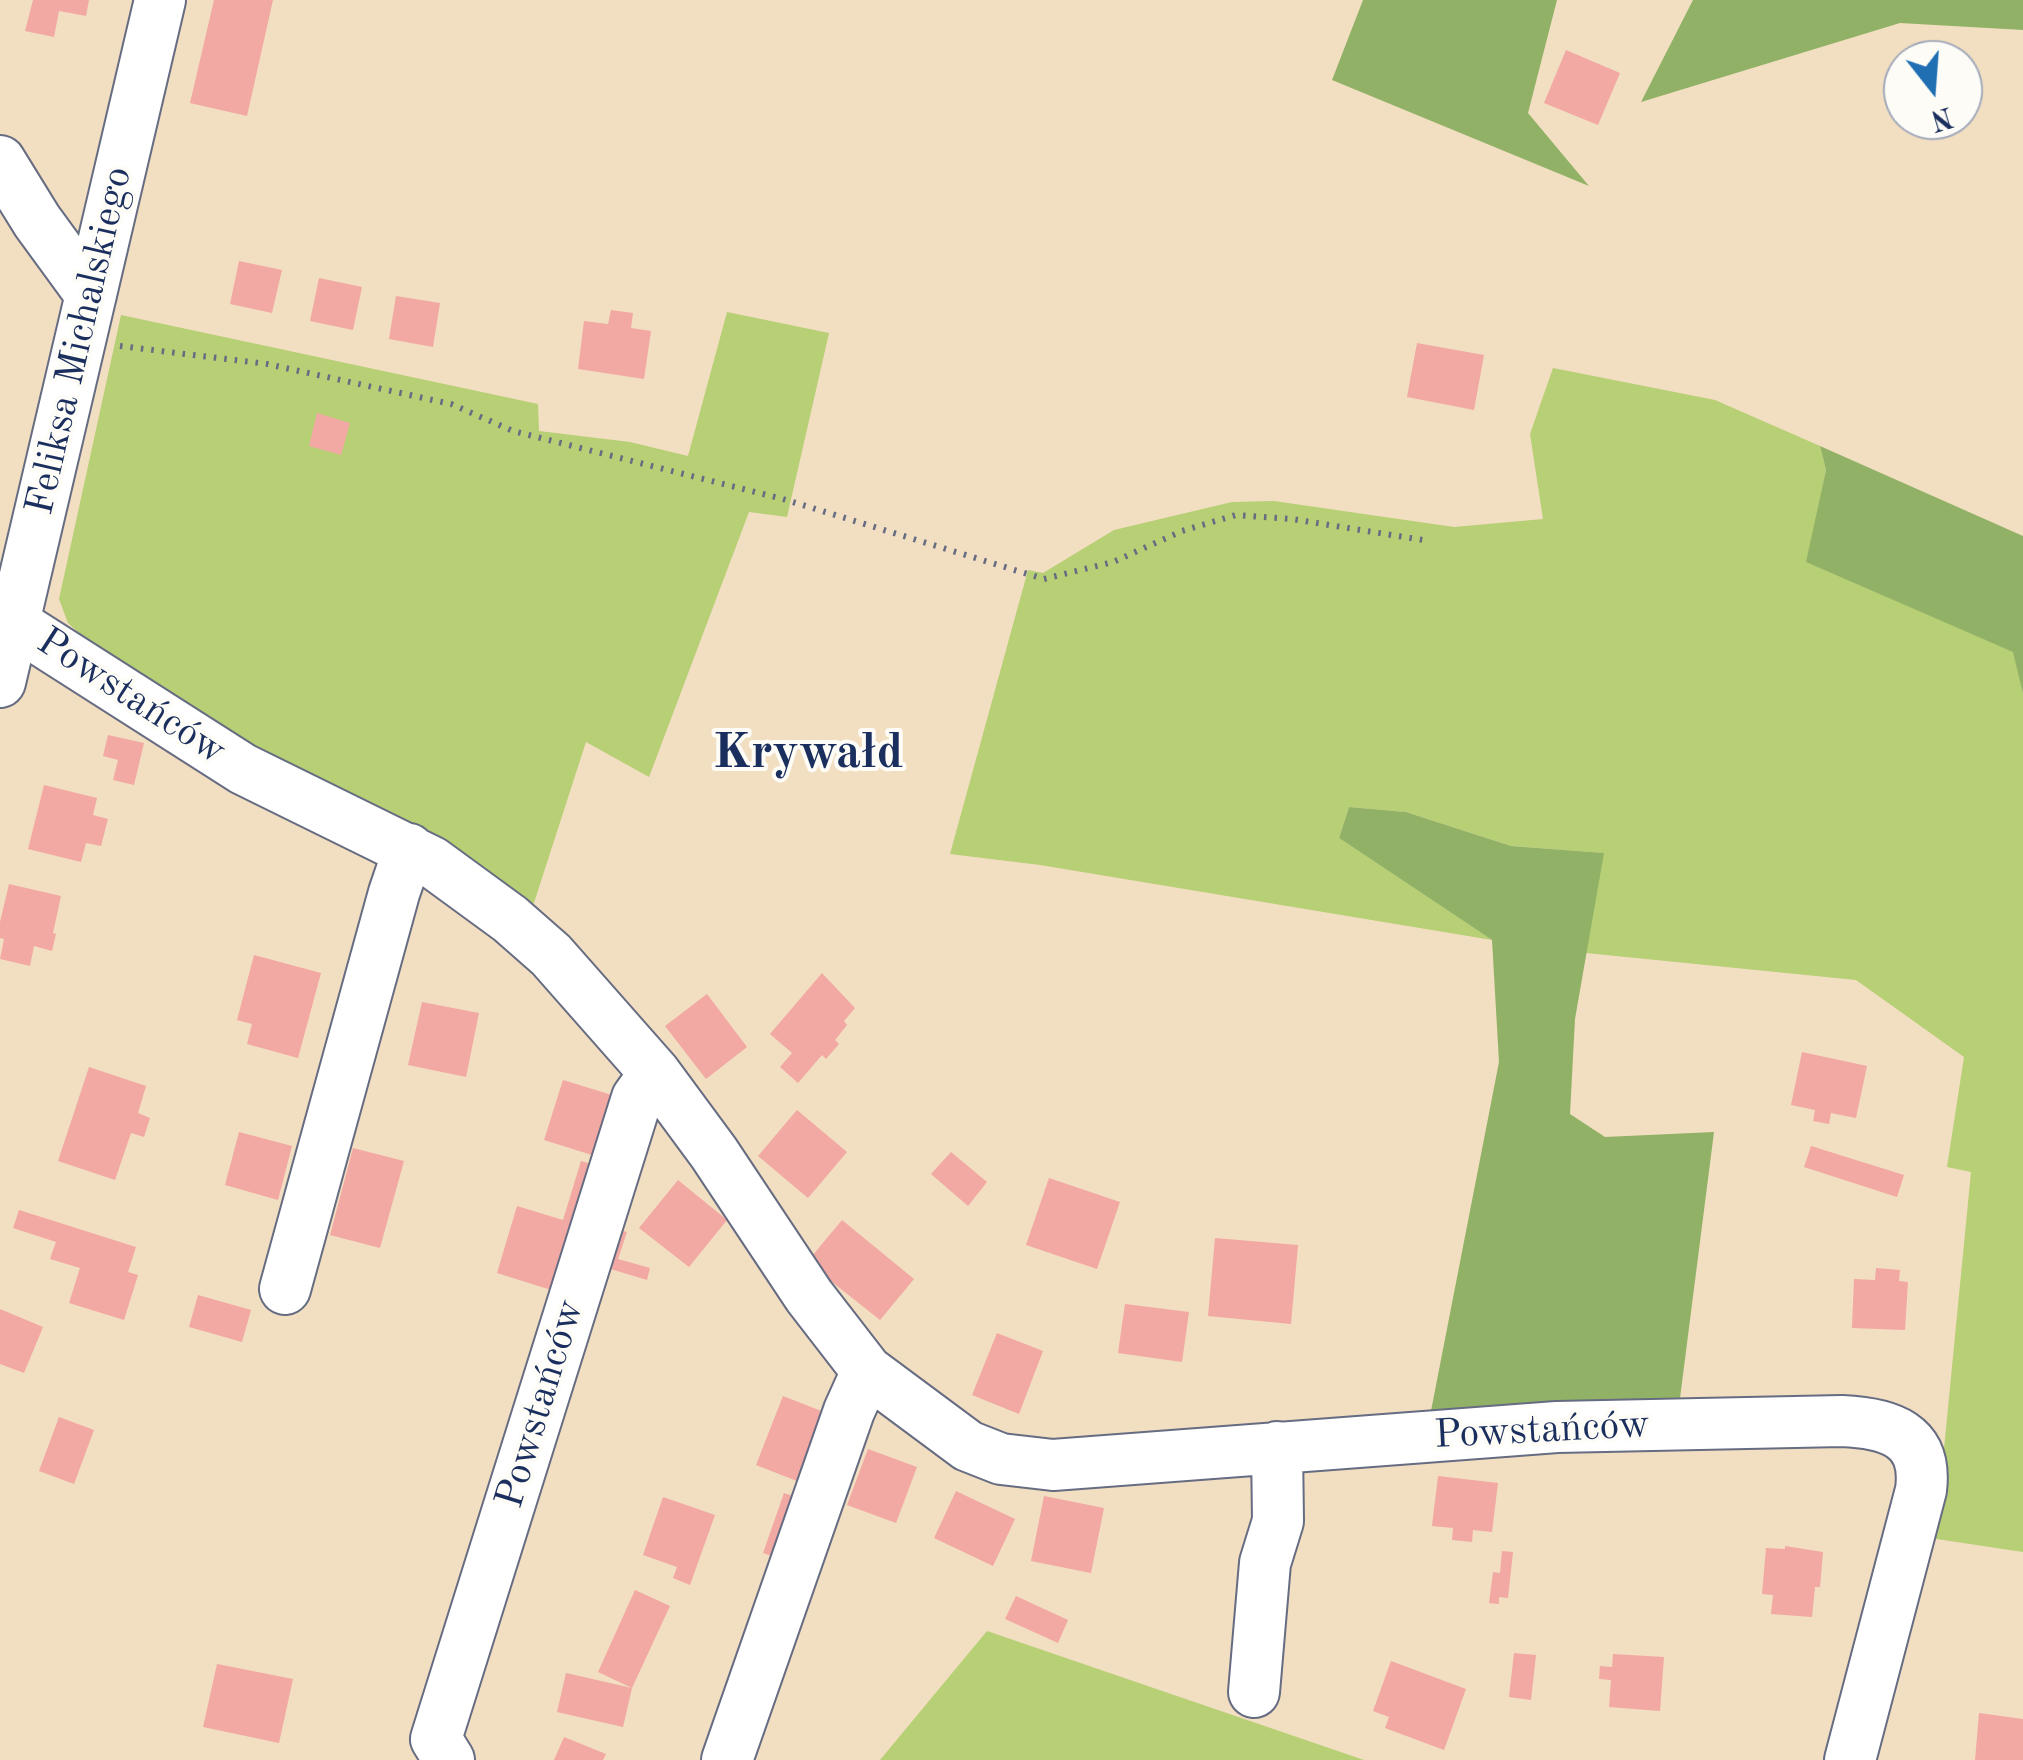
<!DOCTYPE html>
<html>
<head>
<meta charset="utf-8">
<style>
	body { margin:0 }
	#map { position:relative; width:2023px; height:1760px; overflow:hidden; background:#f2dec1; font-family:"Old Standard TT",serif }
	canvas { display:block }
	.north { position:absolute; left:1883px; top:40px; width:100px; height:100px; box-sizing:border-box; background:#fdfcf7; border:2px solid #a3aaba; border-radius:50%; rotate:163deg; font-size:28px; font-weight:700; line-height:40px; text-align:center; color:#1b2f5e }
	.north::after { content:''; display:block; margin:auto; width:35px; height:45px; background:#1f6fb2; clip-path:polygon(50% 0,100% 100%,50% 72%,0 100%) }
</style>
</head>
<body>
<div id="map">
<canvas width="2023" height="1760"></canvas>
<div class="north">N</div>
</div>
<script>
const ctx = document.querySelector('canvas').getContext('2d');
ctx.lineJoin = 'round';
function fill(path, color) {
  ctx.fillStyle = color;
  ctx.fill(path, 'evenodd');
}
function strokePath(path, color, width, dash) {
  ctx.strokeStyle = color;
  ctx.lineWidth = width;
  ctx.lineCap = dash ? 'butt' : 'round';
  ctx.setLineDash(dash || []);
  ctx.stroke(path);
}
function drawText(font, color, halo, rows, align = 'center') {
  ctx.font = font + ' "Old Standard TT",serif';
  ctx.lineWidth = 8;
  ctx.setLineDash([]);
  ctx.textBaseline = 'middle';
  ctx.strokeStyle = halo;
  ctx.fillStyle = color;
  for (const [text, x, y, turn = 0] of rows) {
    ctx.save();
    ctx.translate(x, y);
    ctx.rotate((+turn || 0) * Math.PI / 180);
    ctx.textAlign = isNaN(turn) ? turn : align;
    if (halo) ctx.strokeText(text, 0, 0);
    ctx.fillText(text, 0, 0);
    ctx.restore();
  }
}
const green = new Path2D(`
	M727,312L829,333L787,517L749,512L649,777L586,742L531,912L295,774L95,648L68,623L59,599L121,315L538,404L539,431L630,442L688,456Z
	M1553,368L1715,400L1820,446L1826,470L1807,562L2014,652L2023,694V1552L1930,1538L1943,1459L1971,1172L1947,1167L1964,1057L1856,980L1586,953L1603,853L1511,846L1406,812L1349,807L1339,838L1492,940L1040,865L950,854L1028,570L1043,573L1114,530L1232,502L1274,501L1454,527L1543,519L1530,434Z
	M987,1631L1364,1760H880Z`);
const forest = new Path2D(`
	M1363,0H1557L1528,113L1589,186L1332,80Z
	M1693,0H2023V30L1900,23L1641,102Z
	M1820,446L2023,536V694L2013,652L1806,562L1826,470Z
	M1349,807L1406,812L1511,846L1604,853L1575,1019L1570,1114L1605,1137L1714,1132L1679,1406L1430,1416L1499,1062L1492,940L1339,838Z`);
const building = new Path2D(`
	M33,0H89L86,16L59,11L54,37L25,31Z
	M214,0H273L247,116L190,103Z
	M1566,50L1620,73L1598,125L1544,103Z
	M239,261L282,270L272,313L230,304Z
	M319,278L362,287L353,330L310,321Z
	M396,296L440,303L433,347L389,339Z
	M611,310L633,313L631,328L651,331L644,379L578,369L584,321L608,324Z
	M1417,343L1484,355L1474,410L1407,397Z
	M317,413L350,423L341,455L309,446Z
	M108,735L144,743L134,785L113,780L118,760L103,756Z
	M44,785L97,798L93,815L108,819L101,846L86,843L81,862L28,849Z
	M9,884L61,896L53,933L56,934L52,951L34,946L30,966L0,959L4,939L0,938V922Z
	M254,955L321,973L298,1058L247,1044L252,1024L237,1020Z
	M822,973L855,1008L844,1021L847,1025L835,1040L839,1044L826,1059L822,1055L798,1083L780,1067L792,1053L770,1034Z
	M707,994L747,1047L706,1079L665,1026Z
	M422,1002L479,1013L466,1077L408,1065Z
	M1802,1052L1867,1066L1856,1118L1831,1113L1829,1124L1813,1121L1815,1110L1791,1105Z
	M89,1067L146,1086L138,1113L150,1118L144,1137L131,1133L115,1180L58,1161Z
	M563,1080L612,1095L592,1155L544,1140Z
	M797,1110L847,1152L808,1198L758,1156Z
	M239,1132L292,1146L278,1200L225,1185Z
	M1811,1146L1904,1175L1897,1197L1804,1167Z
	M353,1148L404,1161L380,1248L330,1235Z
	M951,1152L987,1182L968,1206L931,1174Z
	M581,1161L606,1168L567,1295L497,1273L517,1206L563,1220Z
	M1049,1178L1120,1202L1097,1269L1026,1245Z
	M678,1180L727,1220L689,1267L639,1228Z
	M19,1210L136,1247L128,1272L138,1275L124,1320L69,1303L80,1268L50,1259L56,1242L13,1228Z
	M842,1220L914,1279L880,1320L807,1262Z
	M605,1226L627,1232L618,1259L650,1268L647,1280L594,1264Z
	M1215,1238L1298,1245L1291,1324L1208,1316Z
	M1876,1268L1900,1270L1899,1281L1908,1282L1905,1330L1852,1328L1854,1279L1875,1280Z
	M198,1295L251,1310L242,1342L189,1327Z
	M1125,1304L1189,1312L1182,1362L1118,1353Z
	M0,1309L43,1327L24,1373L0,1364Z
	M997,1333L1043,1351L1019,1414L972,1395Z
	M783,1396L829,1414L802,1483L756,1465Z
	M59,1417L94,1430L74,1484L39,1471Z
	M868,1449L917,1467L896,1523L847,1505Z
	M1438,1476L1498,1483L1492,1532L1473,1530L1472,1542L1452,1540L1453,1528L1432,1526Z
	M956,1491L1015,1519L993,1566L934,1538Z
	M784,1493L810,1502L789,1562L763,1553Z
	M1044,1496L1104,1508L1091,1573L1031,1561Z
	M663,1497L715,1515L690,1585L673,1578L677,1567L643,1555Z
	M1785,1546L1823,1552L1820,1587H1815L1812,1617L1771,1614L1773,1595L1762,1594L1766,1548L1785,1549Z
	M1502,1551L1513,1552L1508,1598L1499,1597V1604L1489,1603L1493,1572L1500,1573Z
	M635,1590L670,1606L632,1688L623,1727L557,1712L566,1673L632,1688L598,1672Z
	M1016,1596L1068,1620L1058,1643L1005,1619Z
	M1514,1653L1536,1655L1531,1700L1509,1697Z
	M1613,1654L1664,1657L1660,1711L1609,1707L1611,1680L1599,1679L1600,1666L1612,1667Z
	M1391,1661L1466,1689L1444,1750L1385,1728L1389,1717L1373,1711Z
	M217,1664L293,1679L279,1743L203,1727Z
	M1979,1713L2023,1719V1760H1975Z
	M564,1737L606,1754L603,1760H554Z`);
const path = new Path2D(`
	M120,346L267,364L451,404L513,431L783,499L1044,579L1113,562L1182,531L1236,515L1292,519L1429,541`);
const minor = new Path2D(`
	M0,161L37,221L91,295
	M14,623L243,769L432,862L510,919L551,955L655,1073L714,1153L809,1296L867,1371L968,1446L1001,1459L1053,1465L1557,1427L1842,1421C1888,1423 1928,1434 1921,1490L1850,1760
	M0,682L160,0
	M285,1289L394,893L409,849
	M1254,1692L1265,1563L1278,1521L1277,1447
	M449,1760L436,1739L637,1098L655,1073
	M727,1760L849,1411L867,1371`);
const streetNames = [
	["Feliksa Michalskiego",80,341,-77],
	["Powstańców",131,697,33],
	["Powstańców",541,1404,-73],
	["Powstańców",1542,1431,-3]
];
const districtNames = [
	["Krywałd",808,754]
];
fill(green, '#b7cf75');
fill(forest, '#91b266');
fill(building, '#f2a8a3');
strokePath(minor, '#666c81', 54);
strokePath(path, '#666c81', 6, [2.5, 8]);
strokePath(minor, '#fff', 50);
drawText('40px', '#1b2f5e', '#fdfcf7', streetNames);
drawText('bold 50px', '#1b2f5e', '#fdfcf7', districtNames);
</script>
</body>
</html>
